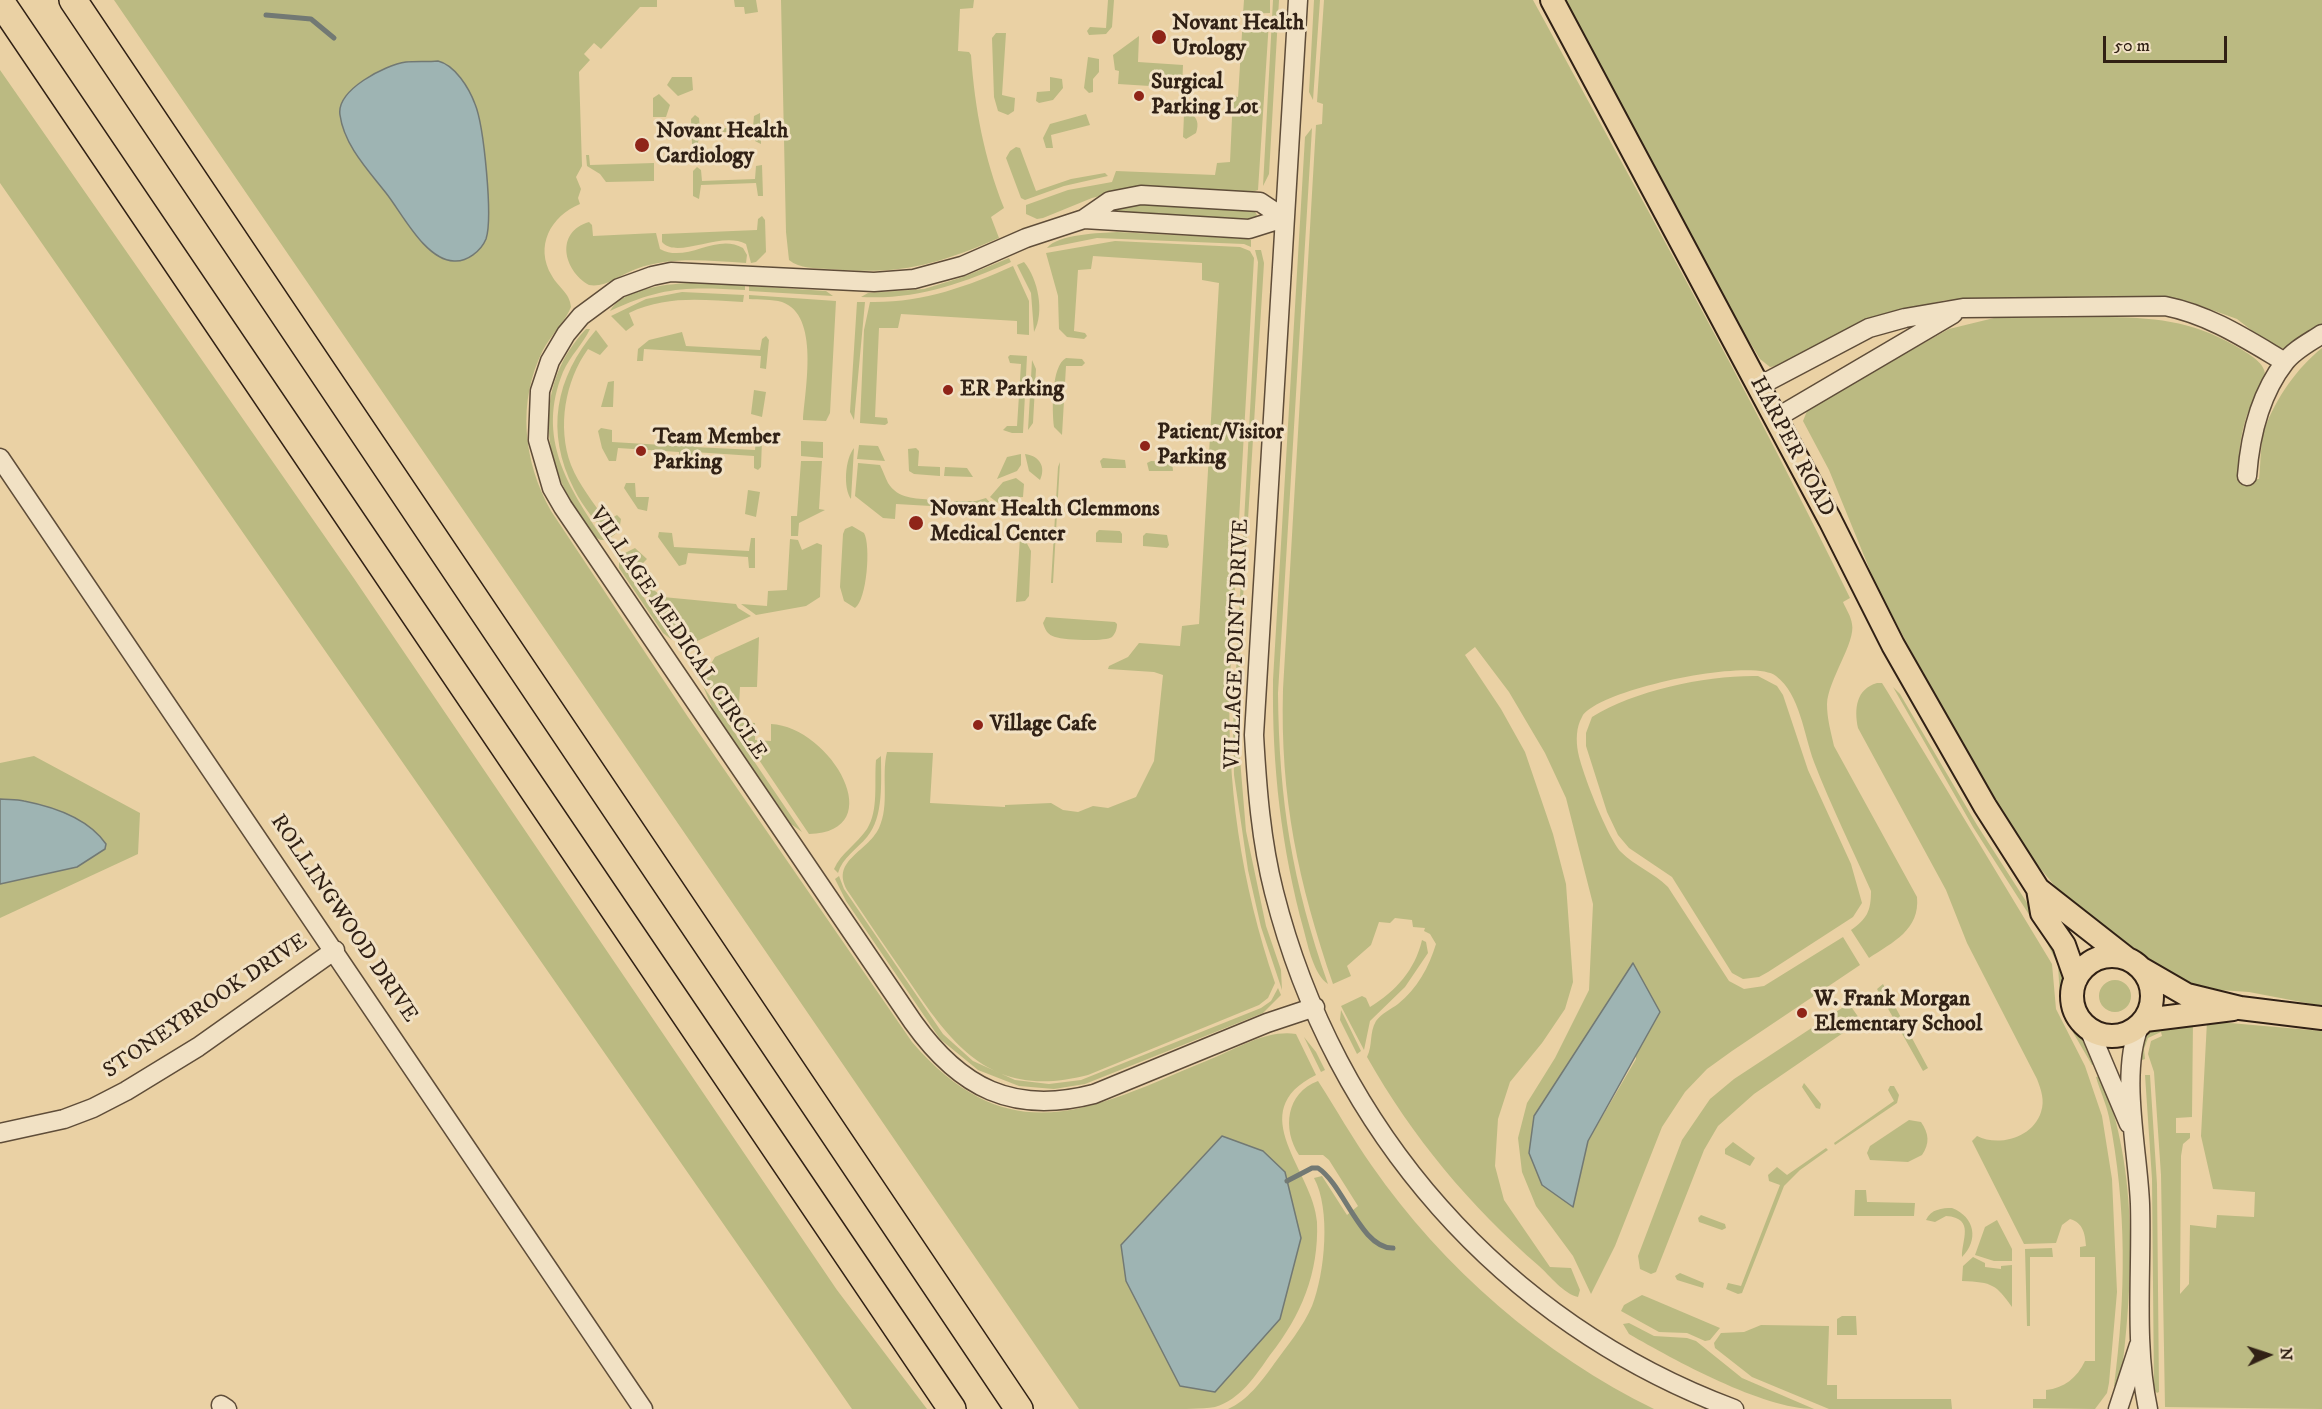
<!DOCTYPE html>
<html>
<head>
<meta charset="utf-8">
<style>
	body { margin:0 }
	#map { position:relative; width:2322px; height:1409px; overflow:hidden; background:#ead1a4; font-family:"IM FELL DW Pica",serif }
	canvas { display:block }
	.north { position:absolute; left:2238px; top:1325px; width:60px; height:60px; -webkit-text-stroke:4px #f1e1c4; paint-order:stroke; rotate:87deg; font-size:16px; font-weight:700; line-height:24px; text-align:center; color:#312115 }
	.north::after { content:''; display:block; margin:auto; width:21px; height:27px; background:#312115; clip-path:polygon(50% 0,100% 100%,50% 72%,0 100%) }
	.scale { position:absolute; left:2103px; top:36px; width:124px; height:27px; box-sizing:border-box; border:3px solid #312115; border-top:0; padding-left:8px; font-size:18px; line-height:21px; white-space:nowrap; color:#312115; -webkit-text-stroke:4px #f1e1c4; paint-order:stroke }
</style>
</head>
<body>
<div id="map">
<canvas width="2322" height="1409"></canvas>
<div class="north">N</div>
<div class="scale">50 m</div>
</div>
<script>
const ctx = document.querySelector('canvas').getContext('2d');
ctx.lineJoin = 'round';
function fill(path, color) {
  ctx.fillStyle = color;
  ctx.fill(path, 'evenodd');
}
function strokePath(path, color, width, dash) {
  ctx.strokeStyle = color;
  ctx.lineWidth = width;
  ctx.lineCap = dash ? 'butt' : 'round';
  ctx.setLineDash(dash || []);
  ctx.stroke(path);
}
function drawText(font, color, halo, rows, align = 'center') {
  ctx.font = font + ' "IM FELL DW Pica",serif';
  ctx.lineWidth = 6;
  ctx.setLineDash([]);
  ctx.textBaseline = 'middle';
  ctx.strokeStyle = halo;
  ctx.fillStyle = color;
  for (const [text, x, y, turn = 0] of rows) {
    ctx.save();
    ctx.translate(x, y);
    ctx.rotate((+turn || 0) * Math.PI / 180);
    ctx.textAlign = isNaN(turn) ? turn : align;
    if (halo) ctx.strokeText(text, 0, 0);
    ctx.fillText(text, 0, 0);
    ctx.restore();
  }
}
const green = new Path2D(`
	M114,0H657V7H640L601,49L594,43L584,54L590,60L579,72L582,166L576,177L581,189L578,198L580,204C551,216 534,246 552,276C558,287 570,293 571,307C565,322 551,335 543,350C517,402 523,461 551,511L688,717L912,1042C1014,1160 1098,1105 1218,1056C1242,1046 1268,1030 1296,1034L1316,1075C1241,1112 1314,1171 1317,1222C1319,1273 1301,1316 1270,1355C1256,1375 1240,1400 1215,1407C1201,1409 1184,1409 1170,1409C1140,1409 1109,1409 1079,1409Z
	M734,0H756L758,12L745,14L744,7H735Z
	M781,0H974L973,8L960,9L958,51L969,52L971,55C975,110 984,157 1004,208L991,217L999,238C933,266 901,275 829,269C815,268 800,269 789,260L786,232Z
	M1108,0H1114L1112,27L1106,34L1089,35L1087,31L1090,27L1106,28Z
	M1244,0H1270V13L1243,14Z
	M1273,0H1279L1269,174L1263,186Z
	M1314,0H1320L1313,100L1309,92Z
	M1324,0H1533C1641,198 1751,395 1850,598L1843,602C1846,609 1851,616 1852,624C1856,642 1828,680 1827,704C1827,719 1831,732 1834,746L1917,897C1920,930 1893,942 1869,958L1851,930C1867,919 1871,911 1871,891C1852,848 1831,806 1814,762C1804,735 1800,694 1776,676C1751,657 1596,690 1582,717C1576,727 1576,741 1578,752C1582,773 1608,838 1621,852C1635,866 1654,873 1668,887L1729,981L1744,989L1764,986L1843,937L1860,965L1732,1051L1707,1069L1685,1092L1662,1127L1615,1246L1591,1294L1573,1256L1536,1206L1522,1172L1518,1138L1527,1103L1555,1058L1589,990L1593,904L1566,798L1545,753L1509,692L1475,647L1465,655L1501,709L1525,752L1553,834L1566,884L1573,982L1565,1009L1542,1043L1510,1082L1498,1119L1495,1166L1504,1200L1550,1267L1571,1268L1580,1290L1578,1297C1564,1294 1550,1276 1539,1266C1470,1206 1412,1137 1367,1057C1373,1045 1369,1033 1376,1021C1381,1014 1391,1009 1398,1004C1417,989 1429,967 1436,944L1430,934L1424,931L1425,928L1413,927L1412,920L1395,918L1390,923L1379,922L1371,945L1347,966L1351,976L1333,984C1298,881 1280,798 1283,689L1316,125L1322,124L1323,104L1317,102ZM1633,963L1636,1059L1588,1141L1572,1206L1542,1185L1534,1116Z
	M1565,0H2322V324L2293,345L2283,348L2273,347L2237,319L2190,302L2124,296L1946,300L1876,316L1782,365L1770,367L1760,359L1694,250Z
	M1243,17L1269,21L1258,190L1249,193H1112L1092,198L1043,218L1037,219L1026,214V205L1068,190L1112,182L1116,171L1215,175L1217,163L1230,162L1233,96L1238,97Z
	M996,33H1006L1002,95L1015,98L1014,111L1008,115L998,111L994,97L992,38Z
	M1139,36L1138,62L1183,65L1182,88L1118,84L1119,71L1115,70L1113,55Z
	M1088,57L1099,59V72L1093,79V92L1089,93L1084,88Z
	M0,70L353,577L837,1290L927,1409H852L0,183Z
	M672,77H692L693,90L678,96L667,85Z
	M1050,77L1062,79L1063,88L1053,100L1039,103L1036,101L1037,92L1050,91Z
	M659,94L670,105L666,117H653V98Z
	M760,113L761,144L755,141L754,131L700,133L697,147L692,144L691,119L695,115L699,118L700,129L753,127L754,116Z
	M1189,113C1198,117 1199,124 1196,133L1186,139L1183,137L1184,115Z
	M1086,114L1090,125L1051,135L1053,148H1046L1043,138L1050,124Z
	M1312,128L1278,693C1279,802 1292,881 1328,984C1314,975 1308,946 1304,931C1281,847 1272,766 1273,680L1305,137Z
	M1016,147L1020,148L1036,191L1071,179L1105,173L1108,176L1064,186L1025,200L1021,198L1006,158L1010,151Z
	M586,155H589L590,165L654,163V181L606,182L600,174L587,166Z
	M762,165L763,196H758L756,183L701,185L699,199L693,196V171L697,167L701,170L702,181L755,179L756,166Z
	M1157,204L1253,209L1257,215L1255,219H1249L1111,211L1134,205Z
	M762,216L765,220L766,252L756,262L751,263L746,244C721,230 677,260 662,242V234L757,230L758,219Z
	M589,222L592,225L593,236L656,233L660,249C687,264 716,232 743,248L747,255L746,263C708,261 672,256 636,269C620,275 605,288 589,285C563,270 555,232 589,222Z
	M1117,232L1247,239L1251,240V247L1244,244L1097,238L1047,248C1058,234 1100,233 1117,232Z
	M1115,241L1240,247L1250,251L1254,258L1230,677C1226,783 1241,883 1275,983L1268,998L1259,1005L1088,1075C995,1099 956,1051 909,981C889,952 869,923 849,893C828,861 867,853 879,828C890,805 881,776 887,752L933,753L930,803L1005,807V805L1051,803L1063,810L1078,812L1093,806L1108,808L1136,797L1154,761L1163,675L1154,672L1108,669L1109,666L1128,657L1139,643L1180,646L1182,626L1199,624L1219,283L1202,280V263L1093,256L1091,269L1078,270L1074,331L1085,333L1087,336L1084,339L1067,337L1059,329L1058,296L1046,253Z
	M1255,250H1261L1264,263L1241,631L1238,735L1246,831L1266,926L1281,970L1282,990L1261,927L1248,870L1234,775L1233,727L1258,262Z
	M1009,258L1011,262C961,284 916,300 861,297L868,293L924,289L963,277Z
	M1024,262C1038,279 1045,312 1034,332L1031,293L1017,265Z
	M1013,266L1029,301V335L1017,334V321L901,314L898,328H879L875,417L887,418L888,423L885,425L860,423L864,330L870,302C922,303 966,287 1013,266Z
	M695,283L745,285V290C688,287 663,286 610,311C622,288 672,283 695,283Z
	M749,286L826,291L833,296L749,291Z
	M682,292L744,295L743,302C702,300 667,295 629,313L634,325L626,331L611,316L646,299Z
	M749,295L836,301L830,413L826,421L803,420C805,389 820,315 782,302C772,299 759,300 749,299Z
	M857,302H865L854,420L850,412Z
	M2109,317C2162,318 2197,322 2244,351C2253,357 2267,365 2265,378C2263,390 2251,403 2247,415C2240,435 2238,458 2239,478L2259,479C2261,463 2260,443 2265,428C2276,398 2297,368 2322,348V1006L2249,992L2205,989L2165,976L2136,950L2113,937L2068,902L2025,850L1956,735L1876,585L1829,470L1803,421L1807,411L1816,403L1949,329L1994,318Z
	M586,329H590C583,344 570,356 563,372C536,438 568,487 604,540H601C591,537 584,521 578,512C539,454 536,382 586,329Z
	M596,330L608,346L600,355L588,349C565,381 557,427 571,465C579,485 594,503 606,521L617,515L621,519L619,531L609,539C597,523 583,507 574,489C545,432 555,378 596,330Z
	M682,332L686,346L760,350L762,339L766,336L769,340L766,369L760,368L761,356L644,349L643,361H637L638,349L649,340Z
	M1010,355L1027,356L1023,433H1012L1003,430L1007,426H1017L1021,364L1010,363L1008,357Z
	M1066,358L1082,359L1085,363L1082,366H1066L1062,435L1054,427C1052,411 1051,366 1066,358Z
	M1032,360L1036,369L1033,423L1028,430Z
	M614,381L613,407H601L608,382Z
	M754,390L766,392L762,417L751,414Z
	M601,428L612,430V442L680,446L682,433H692L694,447L755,450L756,440L759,437L762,440L761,467L758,470L754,468V456L694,452L692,464H680L679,452L618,448L616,461H609L602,448L598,431Z
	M801,441L823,442V458L801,456Z
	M859,445L878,446L885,461L857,459Z
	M854,448L851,499C843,488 845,459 854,448Z
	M916,448L919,451L918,466L940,467V476L914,474L909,471L908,449Z
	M1021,454V465L1017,471L997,479L1007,457Z
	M1025,454C1040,456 1046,467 1040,480L1029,471Z
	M1103,458L1125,460L1126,468H1102L1100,461Z
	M801,461H822L819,509L825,510L799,523L798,536H791V516H797Z
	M1151,461L1172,462L1173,471H1149L1147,463Z
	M1060,462L1053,583H1051L1058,467Z
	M858,463L880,465C883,471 885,477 888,483C898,499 915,498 932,500L931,506L896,504L895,519L883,518L855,496Z
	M945,467L967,468L973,477L944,476Z
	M1016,478L1024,484L1023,497L1007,498L998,503L990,497L1003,482Z
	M626,483H635L636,497H649L647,511L638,509L624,488Z
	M748,490L760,492L756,517L745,514Z
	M986,498L996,510L954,507V501H976Z
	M852,526L864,533C871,545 867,600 855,608L844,601L840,587L843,534L845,529Z
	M1099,530L1120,531L1122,534V543L1096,542V533Z
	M659,532L672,533L674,547L749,551L751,538H755V568H749L748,557L688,553L686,564L679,566L658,537Z
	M1146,533L1167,535L1169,545L1167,548L1143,546V536Z
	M1020,537L1024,538L1031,551L1029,596L1025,601L1016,602Z
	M790,539L798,540L802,550L817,543L822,545L820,597L806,606L756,615L741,604L767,606L768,591L787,590Z
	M635,548L647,559L638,568L651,588L663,597L736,604L738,608L751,616L693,643H679L619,556Z
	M619,560L672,640L663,633L619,568Z
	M1046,617L1115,622L1117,624C1117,628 1116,633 1112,637C1105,642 1064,640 1055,637C1048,635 1045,630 1043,623Z
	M759,637L757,687H740L738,722L755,723V740L771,741V724C831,727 892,832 809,834L703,677L715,657Z
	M1758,676L1777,686L1783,695L1808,770L1851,864L1862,903L1853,917L1768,972L1759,977L1743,979L1732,973L1672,877L1629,848L1618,835L1607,812L1586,746V733L1592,717C1635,690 1708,675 1758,676Z
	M1877,683H1882L1887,691L2052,964L2056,1009L2085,1066L2102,1116L2112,1179L2117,1292L2109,1383L2107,1393L2095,1409L2033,1408V1399H2046V1390C2064,1388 2077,1378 2085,1361H2095V1257H2080V1247L2086,1246C2085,1233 2083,1223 2070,1219L2062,1225L2056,1243L2024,1244L1972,1141L1977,1136C1998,1147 2033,1138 2041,1112C2045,1100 2041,1090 2037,1079L1967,943L1946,890L1858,728C1854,709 1856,689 1877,683Z
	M703,686L802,832L791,824L714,712Z
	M1893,687L1900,694L1977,825L2040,923L2035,924L1973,827Z
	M34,756L140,813L138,854L0,918V763Z
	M881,756C881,781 884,817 867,837C857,849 842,858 838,873L834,869C841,853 857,844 867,829C879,810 874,782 876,760Z
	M839,876L844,889L943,1034L973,1061L1015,1080L1049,1084L1081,1080L1261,1008L1271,1001L1278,988L1281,995L1263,1013L1085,1084L1054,1089L1019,1086L978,1070L940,1039L846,901L835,879Z
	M2047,933L2065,976L2064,1001L2068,1012L2096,1065H2092L2067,1022L2060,998L2058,965L2044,937Z
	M1422,940L1426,942L1428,953L1405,987L1370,1021L1364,1050L1341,1006L1362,996L1366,998L1370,1007C1396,991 1415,970 1422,940Z
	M2099 996a16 16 0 1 1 32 0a16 16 0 1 1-32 0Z
	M1883,984L1928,1068L1923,1071L1877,989Z
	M1845,1006L1852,1008L1859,1018V1022L1754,1094L1718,1126L1704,1150L1656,1272L1651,1274L1640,1269L1638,1256L1682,1140L1710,1099L1734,1079Z
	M1341,1010L1361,1051L1357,1054L1340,1020Z
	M2193,1020L2192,1117L2176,1118V1133H2190V1138L2183,1144L2181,1156L2180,1294L2189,1284L2190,1225L2216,1228L2217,1215L2254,1217L2255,1192L2213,1189L2201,1136L2207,1021L2322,1031V1409L2165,1407L2161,1175L2154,1072L2148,1054L2151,1041L2162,1036L2161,1032L2148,1038L2144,1049L2145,1059L2139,1061L2145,1033Z
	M1304,1037L1316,1052L1325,1070L1321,1072Z
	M2145,1075H2150L2157,1184L2159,1392L2157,1393L2154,1390L2152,1179Z
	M2101,1076C2140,1173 2133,1286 2120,1388L2114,1386C2126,1296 2127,1207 2109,1117C2106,1103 2100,1091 2096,1077Z
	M1318,1081C1336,1109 1353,1139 1372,1166C1443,1268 1543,1355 1654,1409H1228C1247,1401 1262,1381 1274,1364C1287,1346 1303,1327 1312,1306C1325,1273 1331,1209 1314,1178L1322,1176L1347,1215L1358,1206L1329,1160L1323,1155H1299C1282,1129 1286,1093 1318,1081Z
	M1804,1083L1821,1104L1820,1109L1816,1108L1802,1087Z
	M1890,1086H1894L1899,1095L1897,1103L1835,1145L1834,1143L1894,1101L1888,1090Z
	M1909,1120L1921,1122C1929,1134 1930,1143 1922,1155L1908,1162L1870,1160L1867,1153L1870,1146Z
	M1733,1142L1755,1158L1750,1166L1725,1154V1149Z
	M1826,1148L1828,1150L1800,1170L1784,1186L1742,1293L1738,1294L1726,1289L1728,1283L1741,1286L1780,1185L1769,1181L1768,1175L1777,1167L1787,1175Z
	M1855,1190H1866L1867,1202L1915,1203L1914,1216H1854Z
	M1952,1208C1975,1217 1979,1240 1962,1257C1961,1241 1976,1218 1946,1216L1935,1222L1926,1220C1931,1209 1942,1208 1952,1208Z
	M1701,1215L1725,1224L1726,1228L1722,1230L1699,1222L1698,1218Z
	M1997,1220L2012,1249V1261H1994L1975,1255L1985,1227Z
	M2052,1248L2053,1257H2030V1326H2027L2025,1249Z
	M1973,1257L1985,1263V1267L2001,1269V1266L2012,1265V1307C1996,1285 1993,1282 1962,1281L1963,1266Z
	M1680,1273L1704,1283L1703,1288L1677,1280L1675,1276Z
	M1642,1295L1647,1297L1720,1328L1710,1340L1705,1341L1687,1333L1659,1332L1621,1311L1624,1305Z
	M1842,1316H1856L1857,1335H1837V1319Z
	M1629,1323L1654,1336L1687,1338L1696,1341L1742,1378L1814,1409C1763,1409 1674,1360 1629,1334L1623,1324Z
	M1761,1325L1829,1326L1827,1385H1837V1399H1951L1952,1409H1829L1752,1377L1715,1348L1714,1343L1721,1333L1744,1332Z`);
const water = new Path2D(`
	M438,61C455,65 469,88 475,104C484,126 493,218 486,239C481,251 467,262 454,261C425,260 402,213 386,193C368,170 344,145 340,115C336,90 385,65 406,62C416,61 427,62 438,61Z
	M0,799C8,800 16,799 24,801C55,807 88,818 106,844L105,849L77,867L0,884Z
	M1633,963L1660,1012L1588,1141L1573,1207L1542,1185L1529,1153L1534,1116Z
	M1222,1136L1263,1151L1285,1172L1301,1238L1280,1319L1215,1392L1180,1386L1126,1281L1121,1245Z`);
const stream = new Path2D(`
	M266,15L311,19L334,38
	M1287,1181L1312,1168H1318C1344,1185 1361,1249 1393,1248`);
const minor = new Path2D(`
	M1298,0L1254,735C1257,788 1261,841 1274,892C1334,1130 1503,1323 1734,1409
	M1284,218L1260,202L1141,195L1110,201L1084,219L1026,238L962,266L914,279L874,282L671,272L652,276L619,288L581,316L566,334L550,361L540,391L538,440L552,488L563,507L913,1022C960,1088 1013,1115 1094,1094L1267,1023L1315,1007
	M1084,219L1249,229L1284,218
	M1759,386L1869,328L1905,318L1963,308L2165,306C2210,315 2246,339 2285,362
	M1776,418L1953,314
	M0,458L643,1409
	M2247,476C2250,437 2260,394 2285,362C2294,350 2310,342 2322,334
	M2139,1027C2120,1075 2138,1151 2140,1204C2142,1271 2134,1343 2148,1409
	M2089,1029L2129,1124
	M0,1133L64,1119L93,1108L126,1091L198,1047L335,950
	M221,1405L227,1409
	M2118,1409L2139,1345`);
const major = new Path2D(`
	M1552,0L1830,520L1893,645L1985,806L2038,889L2042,913L2064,945L2076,979
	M2038,889L2126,958
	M2072 996a40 40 0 1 1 80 0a40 40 0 1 1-80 0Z
	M2142,969L2187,995L2240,1008L2322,1018
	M2145,1020L2233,1009`);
const highway = new Path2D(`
	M73,0L1019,1409
	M0,1L952,1409`);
const markers = [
	[1159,37,8,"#8f2418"],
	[1139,96,6,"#8f2418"],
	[642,145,8,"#8f2418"],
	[948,390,6,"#8f2418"],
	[1145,446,6,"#8f2418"],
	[641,451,6,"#8f2418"],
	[916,523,8,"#8f2418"],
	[978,725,6,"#8f2418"],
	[1802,1013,6,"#8f2418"]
];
const poiNames = [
	["Novant Health",1172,24],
	["Urology",1172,49],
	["Surgical",1151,83],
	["Parking Lot",1151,108],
	["Novant Health",656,132],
	["Cardiology",656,157],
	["ER Parking",960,390],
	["Patient/Visitor",1157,433],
	["Parking",1157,458],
	["Team Member",653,438],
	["Parking",653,463],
	["Novant Health Clemmons",930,510],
	["Medical Center",930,535],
	["Village Cafe",990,725],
	["W. Frank Morgan",1814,1000],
	["Elementary School",1814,1025]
];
const streetNames = [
	["HARPER ROAD",1791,447,62],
	["VILLAGE MEDICAL CIRCLE",677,634,56],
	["VILLAGE POINT DRIVE",1238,644,-88],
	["ROLLINGWOOD DRIVE",343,919,56],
	["STONEYBROOK DRIVE",206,1007,-34]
];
fill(green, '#bbba82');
fill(water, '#9eb4b3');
strokePath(water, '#727974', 1.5);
strokePath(stream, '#727974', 5);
strokePath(minor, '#5f4d39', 21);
strokePath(major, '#312115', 26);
strokePath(highway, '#312115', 30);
strokePath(minor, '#f1e1c4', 18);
strokePath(major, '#ead1a4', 22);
strokePath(highway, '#ead1a4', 27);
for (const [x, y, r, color] of markers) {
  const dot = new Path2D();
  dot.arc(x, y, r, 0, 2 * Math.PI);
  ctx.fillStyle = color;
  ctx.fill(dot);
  strokePath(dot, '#f1e1c4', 2);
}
drawText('bold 22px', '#312115', '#f1e1c4', poiNames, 'left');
drawText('22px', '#312115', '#f1e1c4', streetNames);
</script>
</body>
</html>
